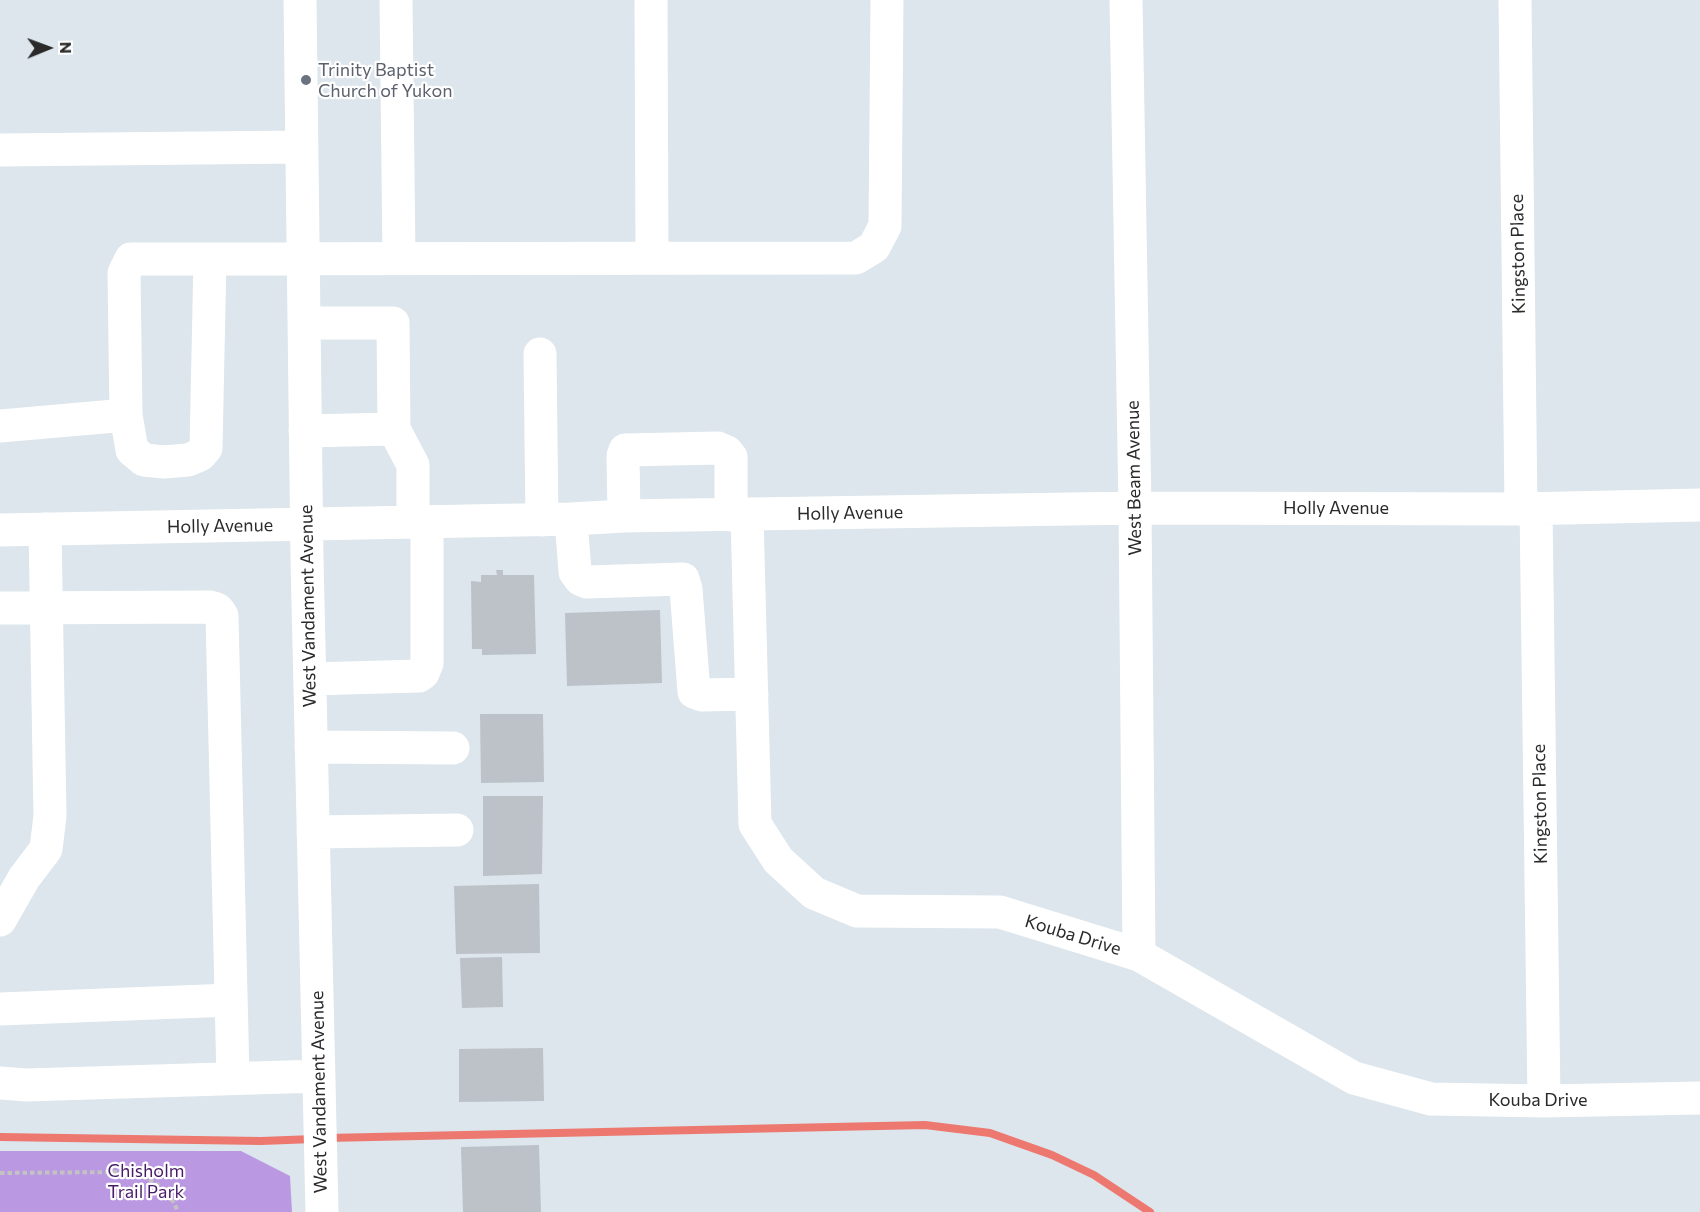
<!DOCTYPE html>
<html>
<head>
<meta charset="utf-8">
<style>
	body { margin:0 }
	#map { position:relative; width:1700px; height:1212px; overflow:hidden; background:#dce6ec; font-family:Commissioner,sans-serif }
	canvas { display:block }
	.north { position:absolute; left:18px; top:18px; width:60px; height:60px; -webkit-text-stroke:4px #fff; paint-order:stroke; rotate:89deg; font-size:16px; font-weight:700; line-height:24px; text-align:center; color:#2a2a2a }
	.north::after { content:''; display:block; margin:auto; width:21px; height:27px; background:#2a2a2a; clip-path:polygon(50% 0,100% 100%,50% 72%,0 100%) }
</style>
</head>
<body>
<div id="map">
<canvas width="1700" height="1212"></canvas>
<div class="north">N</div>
</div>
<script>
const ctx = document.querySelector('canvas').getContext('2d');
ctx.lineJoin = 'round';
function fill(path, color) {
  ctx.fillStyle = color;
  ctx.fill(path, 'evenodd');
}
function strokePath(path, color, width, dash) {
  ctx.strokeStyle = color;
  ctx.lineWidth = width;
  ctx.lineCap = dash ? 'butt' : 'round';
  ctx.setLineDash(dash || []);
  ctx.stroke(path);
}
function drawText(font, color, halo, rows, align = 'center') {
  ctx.font = font + ' Commissioner,sans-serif';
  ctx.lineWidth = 4.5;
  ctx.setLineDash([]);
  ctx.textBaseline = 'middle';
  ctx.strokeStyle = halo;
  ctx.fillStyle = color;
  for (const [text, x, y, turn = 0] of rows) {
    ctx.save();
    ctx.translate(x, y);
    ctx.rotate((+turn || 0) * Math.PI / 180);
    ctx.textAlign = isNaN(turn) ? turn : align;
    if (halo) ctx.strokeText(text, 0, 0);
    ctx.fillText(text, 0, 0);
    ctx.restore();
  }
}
const green = new Path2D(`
	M0,1151H241L290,1176L292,1212H0Z`);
const stream = new Path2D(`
	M0,1137L261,1141L314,1139
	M327,1138L925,1125L990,1133L1052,1155L1094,1175L1150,1212`);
const building = new Path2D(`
	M496,570H503V575H534L536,654L482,655V649H472L471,581L481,582V575H497Z
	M660,610L662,683L567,686L565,613Z
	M480,714H543L544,782L481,783Z
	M483,796H543L542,874L483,876Z
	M539,884L540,953L456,954L454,886Z
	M502,957L503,1007L462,1008L460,958Z
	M543,1048L544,1101L459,1102V1049Z
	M539,1145L541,1212H463L461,1147Z`);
const path = new Path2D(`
	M0,1173L117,1172C146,1174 167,1184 178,1212`);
const minor = new Path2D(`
	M300,0L307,559L322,1212
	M396,0L399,258
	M651,0L652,258
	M1126,0L1135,508L1139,955
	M1515,0L1521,509
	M0,150L301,147
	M304,323H393L394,429L305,431
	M540,354L542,520
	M126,415L132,450L144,460L164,462L188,460L200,455L206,448L210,259
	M0,426L126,415L124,273L131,259L856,258L874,247L885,226L887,0
	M394,429L413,465V522
	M1536,508L1544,1101
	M747,515L755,824L778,860L814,893L857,911L1000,912L1139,955L1354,1078L1431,1099L1544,1101L1700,1098
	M624,516L623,456L625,450L718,448L727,452L731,457V515
	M571,519L575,572L580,579L587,582L683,579L686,589L694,692L702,695L752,694
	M0,530L571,519L624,516L1135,508L1521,509L1700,505
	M0,608L210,607C217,608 219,610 222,616L233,1078
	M310,679L419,676L423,673L427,663V522
	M311,747L453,748
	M313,832L457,830
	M0,920L24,878L46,849L50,816L45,529
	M0,1009L231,1000
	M0,1083L26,1085L319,1076`);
const markers = [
	[306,80,6,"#6b7280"]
];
const worshipNames = [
	["Trinity Baptist",318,70],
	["Church of Yukon",318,91]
];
const streetNames = [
	["Kingston Place",1518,254,-91],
	["West Beam Avenue",1134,478,-91],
	["Holly Avenue",1336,508],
	["Holly Avenue",850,513,-1],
	["Holly Avenue",220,526,-1],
	["West Vandament Avenue",308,606,-91],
	["Kingston Place",1540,804,-91],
	["Kouba Drive",1073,935,17],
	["West Vandament Avenue",319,1092,-91],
	["Kouba Drive",1538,1100]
];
const parkNames = [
	["Chisholm",146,1171],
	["Trail Park",146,1192]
];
fill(green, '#bb99e2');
strokePath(stream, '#ed7870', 8);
fill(building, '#bcc2c7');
strokePath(path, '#c3c3c3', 4, [4.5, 3]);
strokePath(minor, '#fff', 33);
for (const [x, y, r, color] of markers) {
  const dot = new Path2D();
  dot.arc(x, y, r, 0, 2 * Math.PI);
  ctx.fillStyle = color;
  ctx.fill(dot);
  strokePath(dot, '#fff', 2);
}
drawText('18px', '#5b616d', '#fff', worshipNames, 'left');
drawText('18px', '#2a2a2a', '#fff', streetNames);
drawText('18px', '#481b66', '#fff', parkNames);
</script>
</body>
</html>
